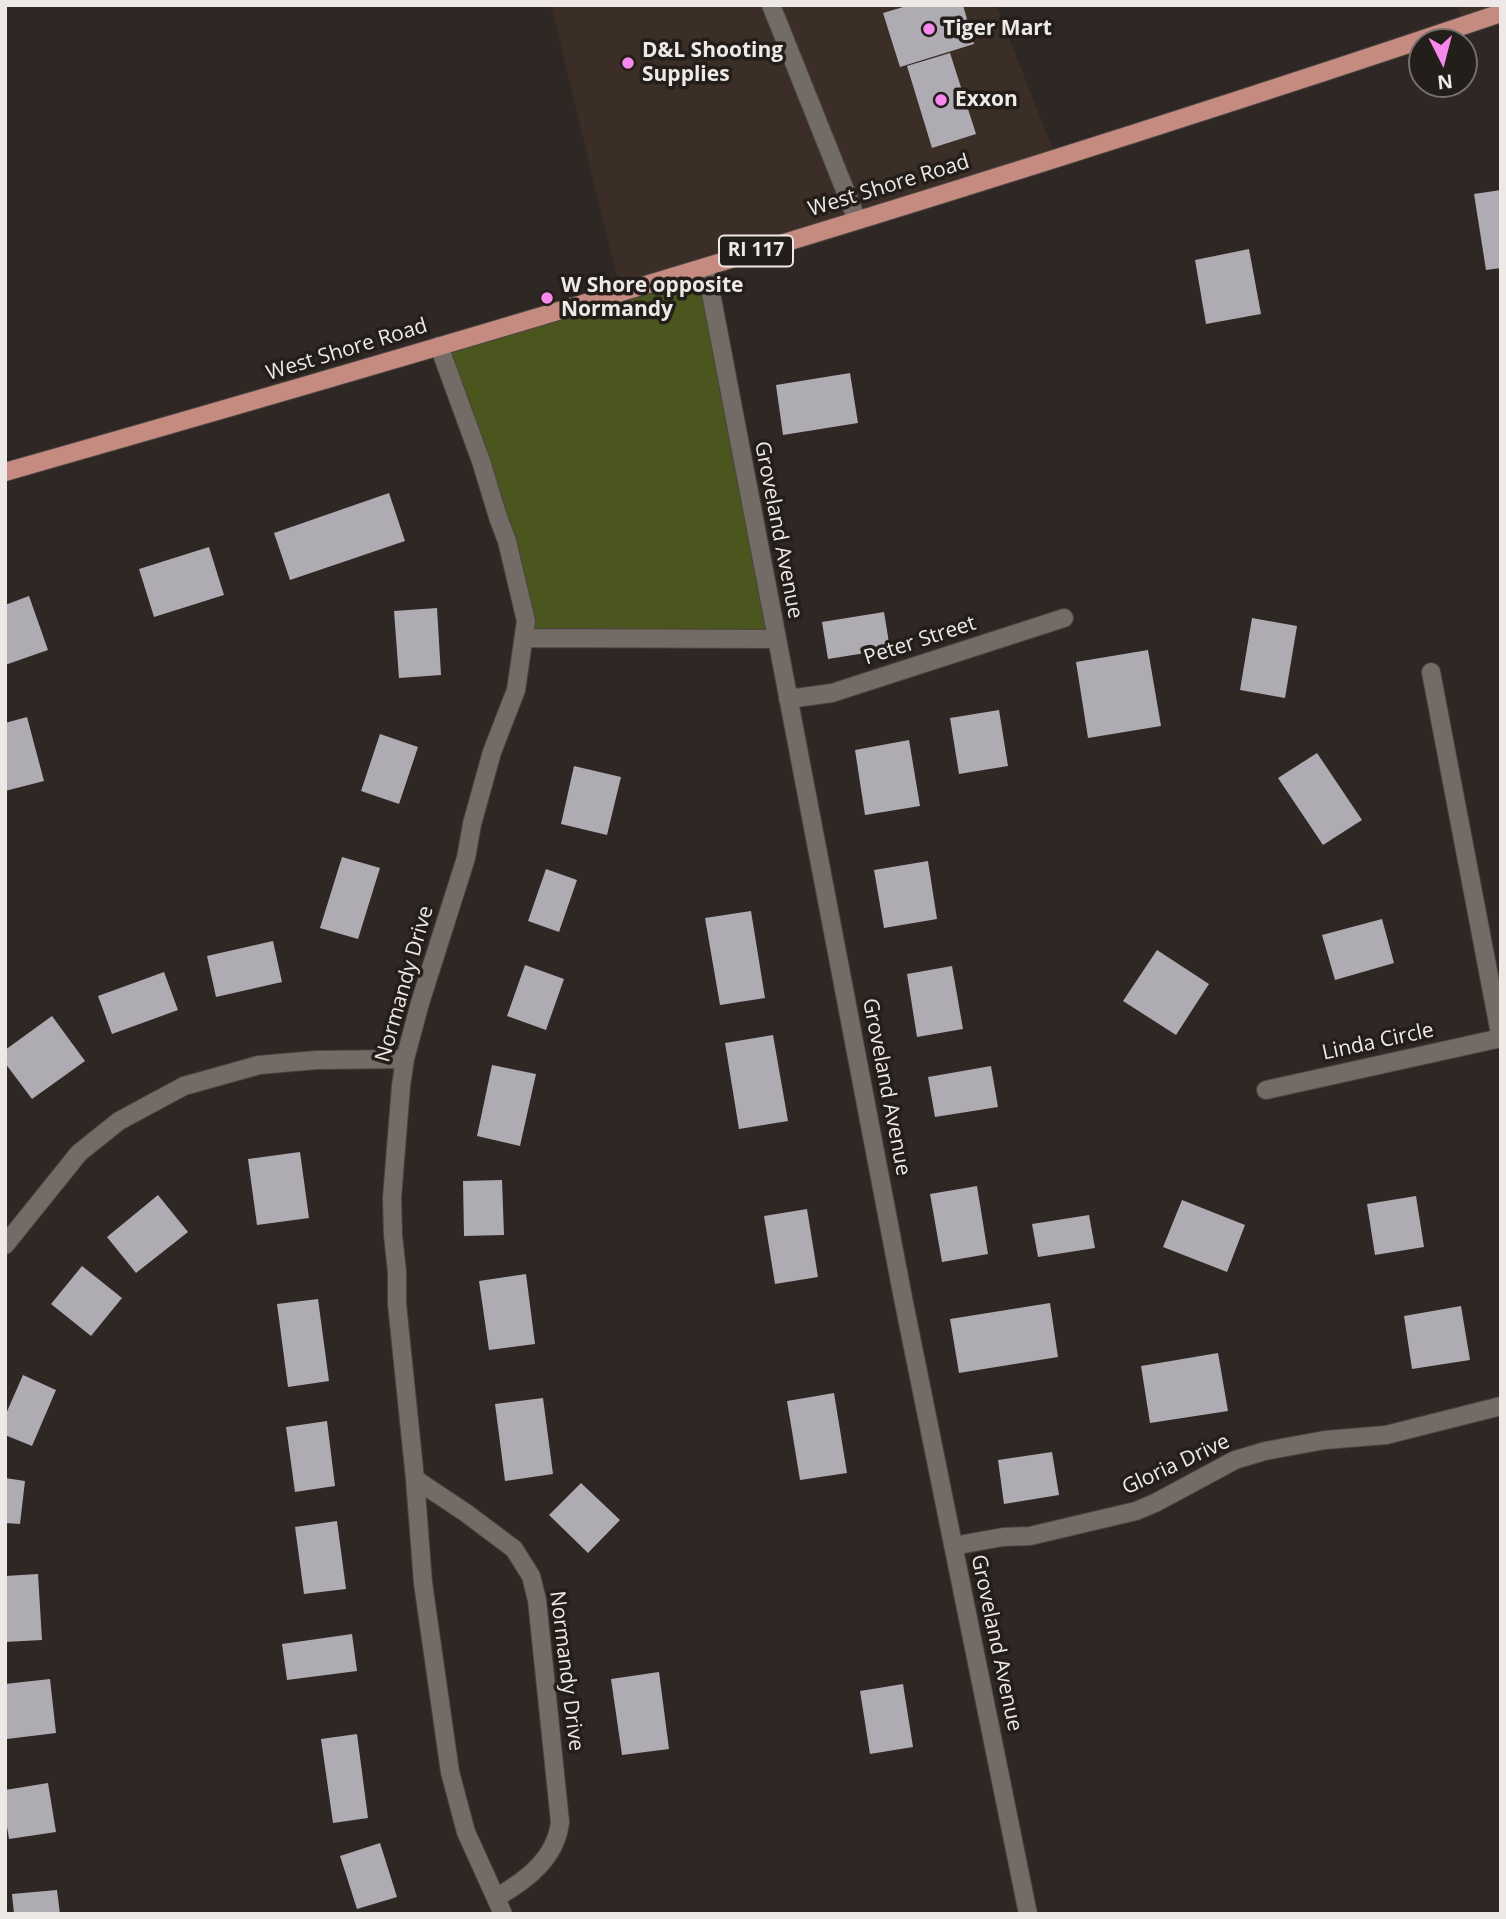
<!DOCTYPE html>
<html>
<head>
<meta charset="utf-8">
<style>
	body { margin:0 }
	#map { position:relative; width:1506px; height:1919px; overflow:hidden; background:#2e2724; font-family:"Open Sans",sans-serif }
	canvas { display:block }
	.frame { position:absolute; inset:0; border:7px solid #eee9e6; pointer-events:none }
	.north { position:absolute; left:1408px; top:28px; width:70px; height:70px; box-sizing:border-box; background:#241e1a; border:2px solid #756f6c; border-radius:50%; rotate:174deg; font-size:19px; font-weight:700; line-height:28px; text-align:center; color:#eee9e6 }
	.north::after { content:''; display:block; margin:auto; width:24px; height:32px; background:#f788ec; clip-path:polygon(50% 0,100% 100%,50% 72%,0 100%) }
</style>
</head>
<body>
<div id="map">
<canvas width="1506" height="1919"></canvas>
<div class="frame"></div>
<div class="north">N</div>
</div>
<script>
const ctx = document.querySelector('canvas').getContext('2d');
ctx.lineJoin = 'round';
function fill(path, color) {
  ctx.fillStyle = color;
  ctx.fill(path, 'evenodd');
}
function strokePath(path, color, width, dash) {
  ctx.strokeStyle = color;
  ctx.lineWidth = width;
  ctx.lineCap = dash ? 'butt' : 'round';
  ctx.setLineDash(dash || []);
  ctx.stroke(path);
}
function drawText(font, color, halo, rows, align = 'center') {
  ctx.font = font + ' "Open Sans",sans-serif';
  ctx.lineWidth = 7;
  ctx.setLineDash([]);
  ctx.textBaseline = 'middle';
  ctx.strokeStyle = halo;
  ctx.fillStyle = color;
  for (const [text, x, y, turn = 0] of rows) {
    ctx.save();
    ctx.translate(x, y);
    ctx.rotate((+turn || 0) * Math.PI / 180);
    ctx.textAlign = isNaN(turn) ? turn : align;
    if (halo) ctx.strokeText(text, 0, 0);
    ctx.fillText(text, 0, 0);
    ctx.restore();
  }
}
const built = new Path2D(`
	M551,5H996L1056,157L620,291Z
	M1457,5H1501L1466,27Z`);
const forest = new Path2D(`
	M699,272L771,644L528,640L508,547L441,355Z`);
const building = new Path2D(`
	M910,5H963L974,44L900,67L883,13Z
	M950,53L976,134L932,148L907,66Z
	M1501,190V268L1486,270L1474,194Z
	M1249,249L1261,314L1206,324L1195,260Z
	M850,373L858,423L783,435L776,385Z
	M389,493L405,541L290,580L274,533Z
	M209,547L224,595L154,617L139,569Z
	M29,596L48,650L5,665V605Z
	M437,608L441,675L399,678L394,611Z
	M884,612L890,649L828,659L822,622Z
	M1252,618L1297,626L1285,698L1240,690Z
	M1148,650L1161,726L1088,738L1076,662Z
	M999,710L1008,766L959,774L950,718Z
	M27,717L44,781L5,791V723Z
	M380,734L418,747L399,804L361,791Z
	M909,740L920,806L865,815L855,750Z
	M1317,753L1362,820L1323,845L1278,778Z
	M574,766L621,777L607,835L561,824Z
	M342,857L380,868L358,939L320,928Z
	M928,861L937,919L884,928L874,870Z
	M546,869L577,880L559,932L528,921Z
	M751,911L765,998L720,1005L705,918Z
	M1382,919L1394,963L1335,980L1322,935Z
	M273,941L282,982L216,997L207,956Z
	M1157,950L1209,984L1176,1035L1123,1001Z
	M525,965L564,979L546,1030L507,1016Z
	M952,966L963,1029L917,1037L907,974Z
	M164,972L178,1010L112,1034L98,996Z
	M52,1016L85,1061L32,1099L5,1063V1050Z
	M773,1035L788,1121L739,1129L725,1043Z
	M492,1065L536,1074L520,1146L477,1136Z
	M991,1066L998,1107L935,1117L928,1077Z
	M300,1152L309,1218L257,1225L248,1159Z
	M502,1180L504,1235L464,1236L463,1181Z
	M977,1186L988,1254L942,1262L930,1194Z
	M158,1195L188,1232L136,1273L107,1237Z
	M1416,1196L1424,1247L1375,1255L1367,1204Z
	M1182,1200L1245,1225L1227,1272L1163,1247Z
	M807,1209L818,1277L775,1284L764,1216Z
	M1089,1215L1095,1248L1038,1257L1032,1224Z
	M82,1266L122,1298L91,1336L51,1304Z
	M526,1274L535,1344L489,1350L479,1281Z
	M318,1299L329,1381L288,1387L277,1304Z
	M1050,1303L1058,1357L959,1373L950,1319Z
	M1461,1306L1470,1360L1412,1369L1404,1316Z
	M1218,1353L1228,1411L1150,1423L1141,1366Z
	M23,1375L56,1390L32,1446L5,1435V1416Z
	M834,1393L847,1473L800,1480L787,1401Z
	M543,1398L553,1474L505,1481L495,1404Z
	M327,1421L335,1486L295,1492L286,1427Z
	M1052,1452L1059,1495L1004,1504L998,1460Z
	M5,1478L25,1481L20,1524L5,1523Z
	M581,1483L620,1520L588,1553L549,1515Z
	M337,1521L346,1589L304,1594L295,1527Z
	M38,1574L42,1640L5,1642V1576Z
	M352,1634L357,1671L287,1680L282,1644Z
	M659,1672L669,1749L622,1755L611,1679Z
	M50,1679L56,1733L7,1739L5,1684Z
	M903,1684L913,1747L870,1754L860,1691Z
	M357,1734L368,1818L333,1823L321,1739Z
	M48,1783L56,1832L9,1839L5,1814V1790Z
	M380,1843L397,1897L357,1909L340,1856Z
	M57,1890L60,1914H14L12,1894Z`);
const minor = new Path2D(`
	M771,5L857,220
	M706,267L903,1298L1028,1914
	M439,346L481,461L498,517L507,541L526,621L516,690L492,752L472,824L466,858L420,1003L405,1059L401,1086L392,1198L393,1235L397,1272V1304L415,1479L466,1513L514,1549L531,1576L537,1600L560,1822C556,1858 527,1880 497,1897
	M524,638L775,639
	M1431,672L1501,1039
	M788,699L832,693L1064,618
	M1266,1090L1501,1038
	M5,1245L79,1153L119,1121L184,1086L259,1065L317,1060L405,1059
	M415,1479L423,1583L450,1772L466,1832L503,1914
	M953,1546L1003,1537L1030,1536L1136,1511L1155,1503L1235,1460L1265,1451L1325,1440L1386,1435L1501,1406`);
const major = new Path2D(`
	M5,472C507,329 1007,180 1501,13`);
const markers = [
	[929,29,7,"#f788ec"],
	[628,63,7,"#f788ec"],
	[941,100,7,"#f788ec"],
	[547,298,7,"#f788ec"]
];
const shields = [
	[756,251,74]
];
const shieldNames = [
	["RI 117",756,251]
];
const poiNames = [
	["Tiger Mart",943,29],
	["D&L Shooting",642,51],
	["Supplies",642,75],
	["Exxon",955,100],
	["W Shore opposite",561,286],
	["Normandy",561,310]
];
const streetNames = [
	["West Shore Road",889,186,-17],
	["West Shore Road",347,350,-17],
	["Groveland Avenue",778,530,79],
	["Peter Street",920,641,-18],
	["Normandy Drive",405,984,-74],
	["Linda Circle",1378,1042,-12],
	["Groveland Avenue",886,1087,79],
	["Gloria Drive",1176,1465,-25],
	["Groveland Avenue",996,1643,78],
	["Normandy Drive",566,1671,83]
];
fill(built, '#3b2e27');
fill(forest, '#4b551e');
fill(building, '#aeabb3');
strokePath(minor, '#4a4441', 20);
strokePath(major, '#4a4441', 20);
strokePath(minor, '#736b66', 18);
strokePath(major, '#c58b81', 18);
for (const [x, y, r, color] of markers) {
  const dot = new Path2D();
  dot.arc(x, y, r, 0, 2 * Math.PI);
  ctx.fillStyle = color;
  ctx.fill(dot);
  strokePath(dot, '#241e1a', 2.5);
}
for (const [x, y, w] of shields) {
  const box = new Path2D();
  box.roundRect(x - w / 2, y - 15.5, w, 31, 5);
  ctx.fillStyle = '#241e1a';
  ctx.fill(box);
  strokePath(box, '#eee9e6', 2);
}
drawText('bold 19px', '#eee9e6', null, shieldNames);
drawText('bold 21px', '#eee9e6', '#241e1a', poiNames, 'left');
drawText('21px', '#eee9e6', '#241e1a', streetNames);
</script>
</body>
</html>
